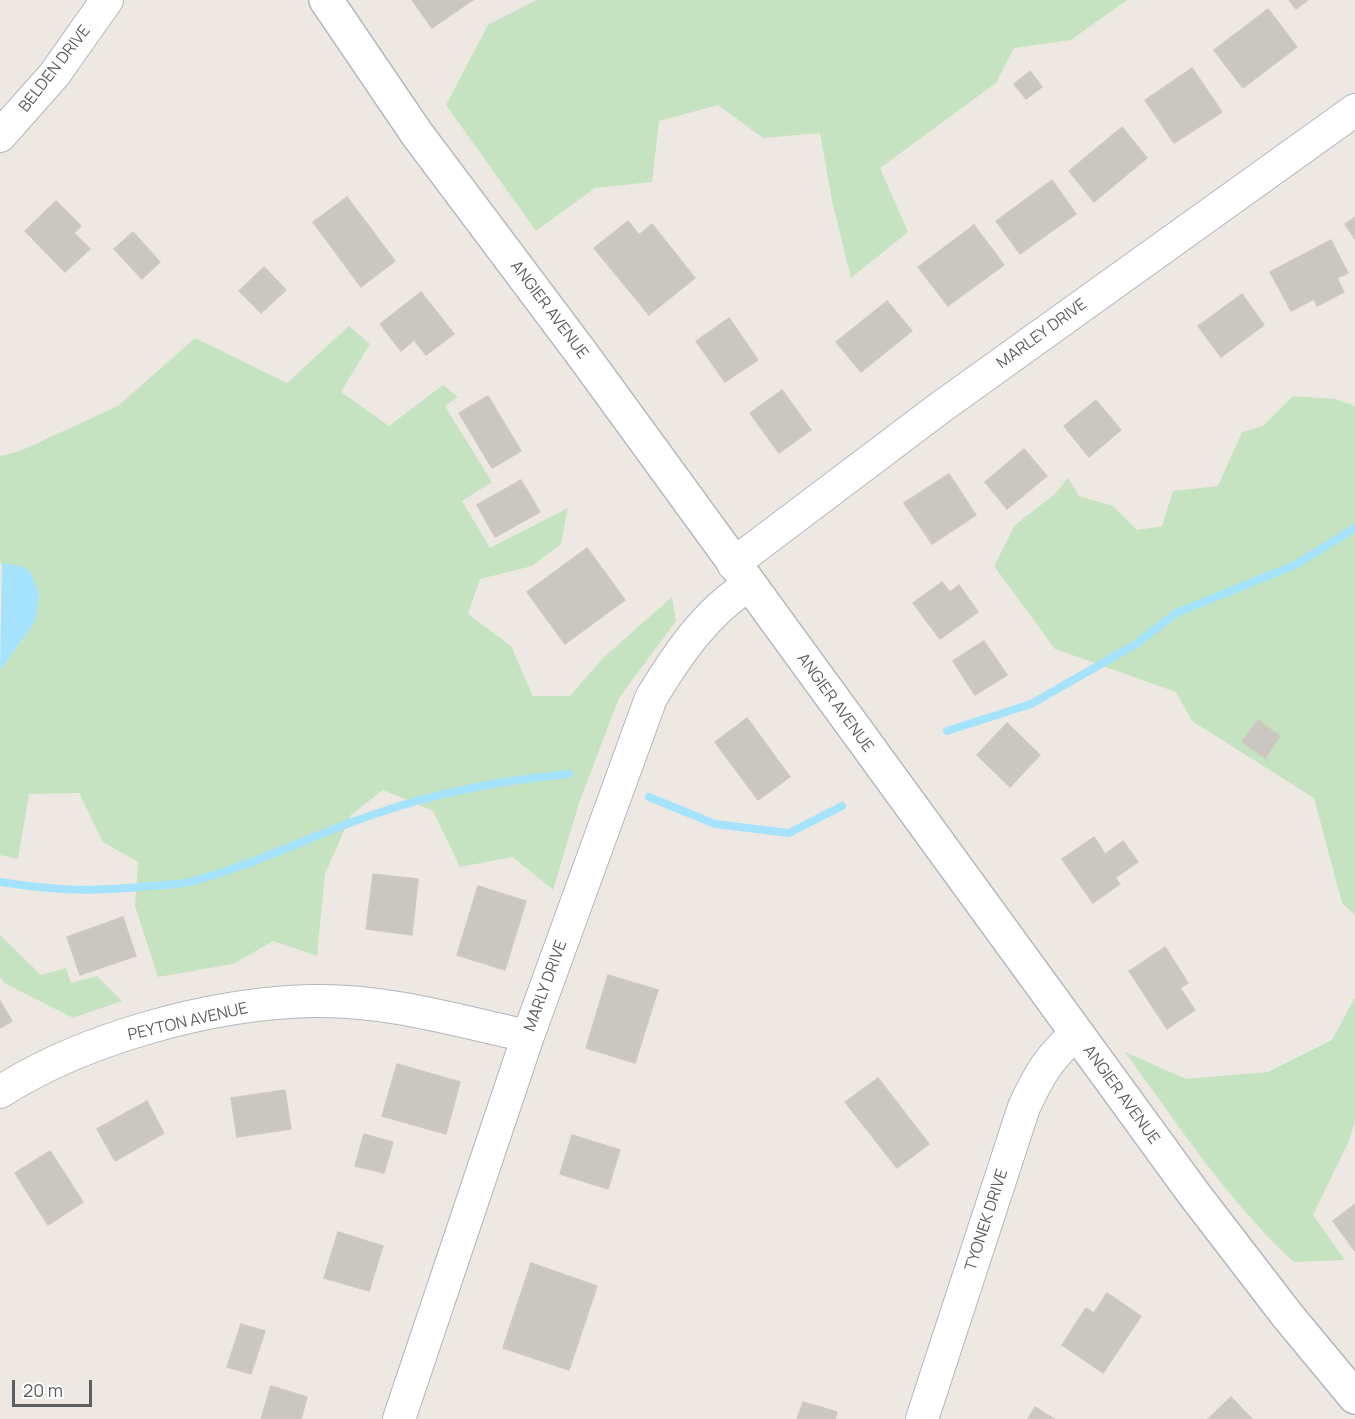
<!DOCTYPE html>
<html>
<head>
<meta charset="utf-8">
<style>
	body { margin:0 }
	#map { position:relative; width:1355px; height:1419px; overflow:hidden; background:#ede9e2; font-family:Manrope,sans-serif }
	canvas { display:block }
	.scale { position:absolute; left:12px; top:1380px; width:80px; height:27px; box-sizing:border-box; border:3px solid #5b5f62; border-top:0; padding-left:8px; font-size:18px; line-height:21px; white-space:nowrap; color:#5b5f62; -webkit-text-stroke:4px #fff; paint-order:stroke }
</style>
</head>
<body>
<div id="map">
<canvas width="1355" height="1419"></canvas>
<div class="scale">20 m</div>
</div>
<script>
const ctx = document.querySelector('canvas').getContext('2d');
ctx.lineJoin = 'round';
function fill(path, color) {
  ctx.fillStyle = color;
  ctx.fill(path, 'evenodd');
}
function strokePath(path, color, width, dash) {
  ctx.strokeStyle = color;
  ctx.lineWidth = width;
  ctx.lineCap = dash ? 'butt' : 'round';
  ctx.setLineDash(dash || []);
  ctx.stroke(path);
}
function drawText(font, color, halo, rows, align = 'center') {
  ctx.font = font + ' Manrope,sans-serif';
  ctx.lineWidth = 4.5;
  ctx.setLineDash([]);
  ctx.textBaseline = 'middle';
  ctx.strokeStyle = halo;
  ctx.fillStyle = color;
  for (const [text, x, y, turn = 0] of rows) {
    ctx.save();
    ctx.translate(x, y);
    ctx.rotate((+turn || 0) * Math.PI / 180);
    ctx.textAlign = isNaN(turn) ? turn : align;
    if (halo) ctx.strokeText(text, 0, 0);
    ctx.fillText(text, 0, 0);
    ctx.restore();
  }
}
const green = new Path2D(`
	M536,0H1127L1071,40L1014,48L996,83L880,168L908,232L851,278L832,201L820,133L763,138L718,105L659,121L652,182L595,188L536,231L446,105L488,25Z
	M349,326L370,344L341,392L389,426L443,385L458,397L445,406L492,482L462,501L490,548L568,508L561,544L532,566L480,579L468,614L511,646L533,696H570L604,657L672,597L676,621L619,698L579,803L553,890L513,857L460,867L433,811L383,790L351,815L325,874L317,956L273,941L233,964L158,977L135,906L138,862L103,842L79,793L29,794L18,859L0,855V670L35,622L2,563L0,564V456L20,451L118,406L195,338L287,383Z
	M1293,396L1335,399L1355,406V915L1342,903L1314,798L1192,721L1176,692L1055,649L994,566L1015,525L1055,494L1068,478L1079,496L1113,506L1137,530L1162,526L1173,491L1218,486L1242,432L1263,426Z
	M0,935L41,975L66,968L71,983L97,976L122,1001L73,1018L4,983L0,977Z
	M1355,997V1122L1348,1143L1313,1215L1345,1260L1294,1262C1228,1202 1177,1123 1125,1052L1186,1079L1268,1072L1332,1040Z`);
const water = new Path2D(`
	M2,563L24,567L30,571L39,594L35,622L0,670Z`);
const stream = new Path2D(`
	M947,731L1031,704L1136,644L1176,613L1295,565L1355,528
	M649,797L715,824L789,833L842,806
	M0,882C56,891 93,892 149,886C163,885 177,885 190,882C255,865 314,834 378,813C439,792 505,780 569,774`);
const building = new Path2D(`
	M412,0H473L432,28Z
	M1289,0H1308L1296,9Z
	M1268,9L1297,47L1243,88L1214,50Z
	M1192,68L1222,112L1174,143L1145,100Z
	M1030,71L1042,87L1026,99L1014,84Z
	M1122,127L1147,158L1094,202L1069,171Z
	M1052,180L1076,214L1020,254L996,221Z
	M347,197L395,261L361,287L313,222Z
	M56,201L81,226L74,233L90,249L65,272L25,231Z
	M1355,217V239L1345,224Z
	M628,221L639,235L652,224L695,278L649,315L594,248Z
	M974,225L1004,265L948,306L918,267Z
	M133,232L160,262L142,279L114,249Z
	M1331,240L1348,273L1337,278L1344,292L1317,306L1314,299L1291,311L1270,272Z
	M264,267L286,290L261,313L239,291Z
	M421,292L454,334L426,355L414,340L401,351L380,324Z
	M1242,294L1264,325L1221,357L1198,326Z
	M887,301L912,331L861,372L836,342Z
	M729,318L758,360L725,382L696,341Z
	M782,390L811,430L779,453L750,413Z
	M488,396L521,451L492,468L459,413Z
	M1096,400L1121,430L1089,457L1064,426Z
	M1024,449L1047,476L1007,509L985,482Z
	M949,474L976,515L932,544L904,503Z
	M521,480L540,512L495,537L477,505Z
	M587,548L625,600L565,644L527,592Z
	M942,582L950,592L959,585L978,612L940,639L913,603Z
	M984,641L1007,675L975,695L953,661Z
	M747,718L790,777L758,800L715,742Z
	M1258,720L1280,736L1265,758L1242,742Z
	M1007,723L1040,755L1010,787L977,755Z
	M1094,837L1105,854L1123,841L1138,862L1115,878L1120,884L1093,903L1062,859Z
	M373,874L418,879L412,935L366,929Z
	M478,886L526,901L505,970L457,955Z
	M123,917L136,956L80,975L67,937Z
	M1165,947L1188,983L1180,988L1195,1010L1167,1029L1129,971Z
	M608,975L658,990L635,1063L586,1048Z
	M0,1001L12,1021L0,1028Z
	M397,1064L460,1082L446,1134L382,1116Z
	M878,1078L929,1144L897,1168L845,1102Z
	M285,1090L291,1129L237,1137L231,1098Z
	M147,1101L164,1133L115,1161L97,1129Z
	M364,1134L393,1142L384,1173L355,1166Z
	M572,1135L620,1150L608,1189L560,1174Z
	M50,1151L83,1202L48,1225L15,1173Z
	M1355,1204V1251L1333,1221Z
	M338,1232L383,1246L369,1291L324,1278Z
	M531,1263L597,1286L569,1370L503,1348Z
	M1107,1293L1141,1316L1103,1373L1062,1345L1086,1308L1094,1313Z
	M241,1324L265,1331L251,1374L227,1367Z
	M271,1386L307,1397L301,1419H261Z
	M1231,1397L1252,1419H1208Z
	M803,1402L837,1412L835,1419H797Z
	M1035,1407L1054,1419H1028Z`);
const street = new Path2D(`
	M0,136L54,75L107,0
	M733,564L941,407L1355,110
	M0,1092C84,1038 213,1003 312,1001C385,999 458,1021 528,1036
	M399,1419L528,1036L651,698C677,655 706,612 749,585
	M922,1419L1024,1107C1039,1075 1049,1057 1076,1034`);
const secondary = new Path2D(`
	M326,0L417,134L585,358L1194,1194L1287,1315L1355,1397`);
const streetNames = [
	["BELDEN DRIVE",55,69,-52],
	["ANGIER AVENUE",549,310,53],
	["MARLEY DRIVE",1042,334,-36],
	["ANGIER AVENUE",835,703,54],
	["MARLY DRIVE",546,986,-70],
	["PEYTON AVENUE",188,1022,-13],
	["ANGIER AVENUE",1121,1095,54],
	["TYONEK DRIVE",987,1220,-72]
];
fill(green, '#c5e3c0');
fill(water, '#a4e3fb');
strokePath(stream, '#a4e3fb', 8);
fill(building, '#cac6c2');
strokePath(building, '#d1c9c1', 1.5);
strokePath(street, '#b3b6b9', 34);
strokePath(secondary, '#b2b6b9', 36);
strokePath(street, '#fff', 32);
strokePath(secondary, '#fff', 33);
drawText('16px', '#5b5f62', '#fff', streetNames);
</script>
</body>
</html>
